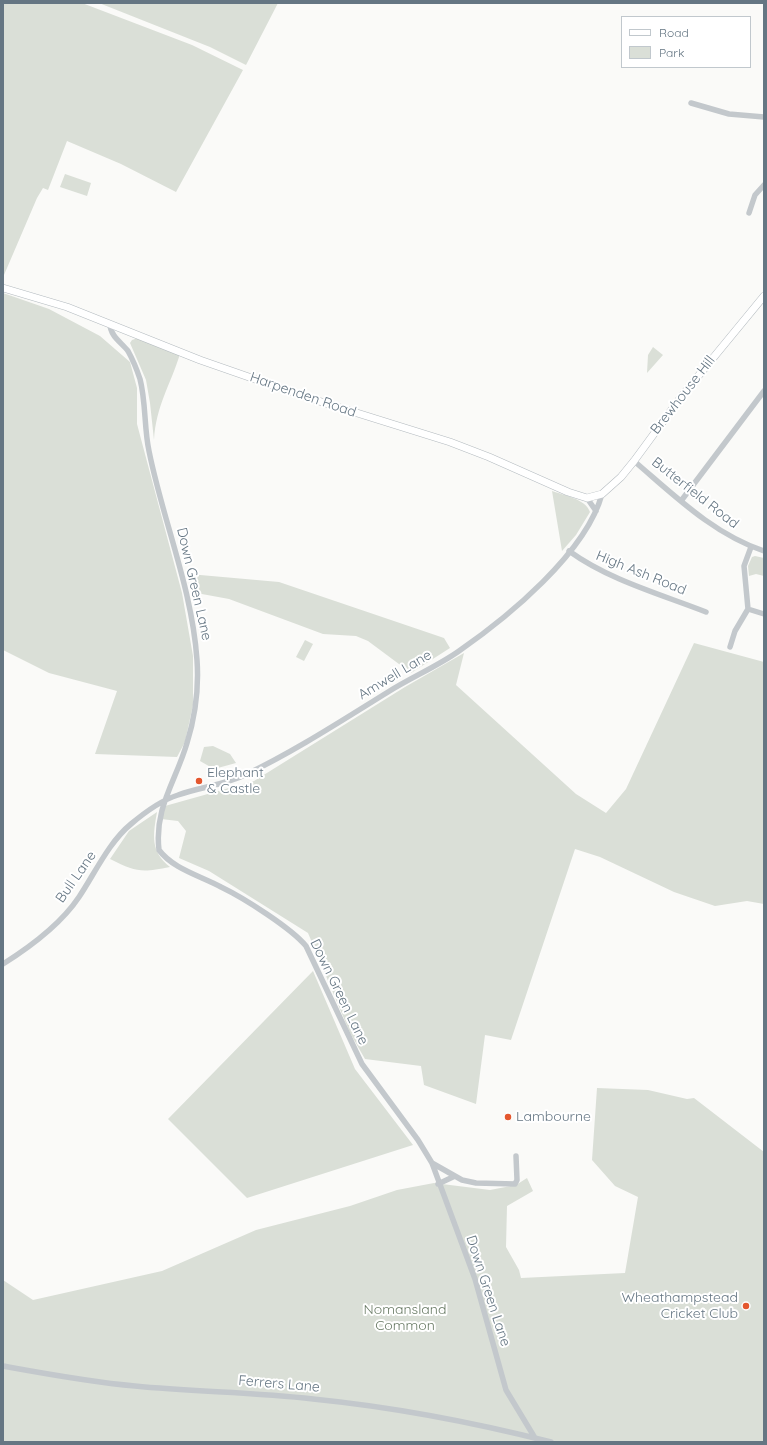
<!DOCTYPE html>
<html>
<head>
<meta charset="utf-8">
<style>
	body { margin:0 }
	#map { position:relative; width:767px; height:1445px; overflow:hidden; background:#fafaf8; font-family:Quicksand,sans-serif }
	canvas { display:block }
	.frame { position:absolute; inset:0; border:4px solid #657683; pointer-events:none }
	.legend { position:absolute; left:621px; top:16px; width:130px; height:52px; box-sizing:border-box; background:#fff; border:1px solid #c1c8cd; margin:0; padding:5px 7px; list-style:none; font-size:12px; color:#657683 }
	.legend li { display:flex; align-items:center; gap:8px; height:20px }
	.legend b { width:20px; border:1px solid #c1c8cd }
</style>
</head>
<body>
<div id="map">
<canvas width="767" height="1445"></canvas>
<div class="frame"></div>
<ul class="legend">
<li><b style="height:5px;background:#fff"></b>Road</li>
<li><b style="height:11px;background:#dadfd7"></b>Park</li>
</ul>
</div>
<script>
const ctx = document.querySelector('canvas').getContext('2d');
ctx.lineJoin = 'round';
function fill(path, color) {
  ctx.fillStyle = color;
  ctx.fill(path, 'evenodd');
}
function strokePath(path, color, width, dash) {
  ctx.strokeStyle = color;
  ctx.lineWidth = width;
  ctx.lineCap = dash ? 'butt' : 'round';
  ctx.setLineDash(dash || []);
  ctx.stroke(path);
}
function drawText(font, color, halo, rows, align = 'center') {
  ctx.font = font + ' Quicksand,sans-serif';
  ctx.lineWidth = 4;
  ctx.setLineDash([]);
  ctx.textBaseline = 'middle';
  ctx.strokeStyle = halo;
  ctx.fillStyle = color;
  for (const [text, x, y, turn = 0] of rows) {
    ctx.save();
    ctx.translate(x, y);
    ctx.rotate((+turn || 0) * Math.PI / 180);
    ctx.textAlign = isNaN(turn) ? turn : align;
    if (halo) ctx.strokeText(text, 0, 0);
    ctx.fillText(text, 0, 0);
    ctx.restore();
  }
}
const green = new Path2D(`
	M3,3H82L192,45L243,70L176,192L121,164L67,141L48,190L43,188L37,198L4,275Z
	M99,3H278L246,65L210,47Z
	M65,174L91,183L87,196L60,187Z
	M3,293L49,309L100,336L130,362L137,388V424L182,593L193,656V705L185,742L177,757L95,754L117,691L49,673L3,650Z
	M138,338L180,354C170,386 156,406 154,440L150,403L146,380L130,343L132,340Z
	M653,347L663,355L647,373L648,355Z
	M552,491C563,495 586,499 590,512L576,535L562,551Z
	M755,556L764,558V576L756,574L749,576L748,566L752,557Z
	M189,574L279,582L444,638L450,648L411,673L368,641L356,636L323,634L229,599L191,592Z
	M305,640L313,644L304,661L296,657Z
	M694,643L764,662V904L747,901L715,906L674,892L600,857L575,849L511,1040L485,1035L476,1104L424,1085L421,1066L365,1059L350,1033L308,933L209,871L179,858L186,831L178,821L161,819L165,806L254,781L405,687L464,653L456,685L576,794L606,813L626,789Z
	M213,746L230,754L236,763L214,769L200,761L204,747Z
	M157,812C153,835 150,851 170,867C141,873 136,872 110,859L129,831Z
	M313,971L355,1069L413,1145L247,1198L168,1119Z
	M597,1088L648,1090L687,1099L694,1098L764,1152V1442H3V1280L33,1300L162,1271L256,1230L350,1206L397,1190L434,1183L490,1190L516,1185L527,1178L533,1191L507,1206L506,1247L519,1270L521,1278L625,1273L638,1197L615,1186L592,1160Z`);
const street = new Path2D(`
	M691,103L729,114L764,117
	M749,213L755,195L764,185
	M110,324C110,336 122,343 128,351C133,360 137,370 140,379C146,402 144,428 149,451C163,521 192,588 197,660C199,688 195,717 187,743C176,781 154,808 159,850C173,869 201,876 221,887C244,898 291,928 306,946L362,1064L418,1140L432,1163L475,1279L506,1390L535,1438
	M634,461C674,495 713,534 764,551
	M587,498L596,511
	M681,501L764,391
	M569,551C609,580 660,594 706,612
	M748,609L764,614
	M730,647L735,631L748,609L744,566L751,547
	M3,964C30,947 61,924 79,897C95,873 109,842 131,824C144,813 162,800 178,795C200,787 224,785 245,775C295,751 341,721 388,692C410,678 438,666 459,651C508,617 586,553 602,494
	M432,1163L462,1180L476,1183L515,1184L517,1180L516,1156
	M438,1184L455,1176
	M3,1366C47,1374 90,1382 135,1386C194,1392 253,1392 313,1399C393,1407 472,1422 551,1442`);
const secondary = new Path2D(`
	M3,288L67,307L200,360L309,398L450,442L489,457L568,492L587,498L602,494L621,477L634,461L681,397L764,296`);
const markers = [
	[199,781,4,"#e4572e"],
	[508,1117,4,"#e4572e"],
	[746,1306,4,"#e4572e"]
];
const streetNames = [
	["Harpenden Road",303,395,19],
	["Brewhouse Hill",683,395,-52],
	["Butterfield Road",695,493,38],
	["High Ash Road",641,573,22],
	["Down Green Lane",194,584,77],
	["Amwell Lane",395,675,-31],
	["Bull Lane",76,877,-55],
	["Down Green Lane",339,992,64],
	["Down Green Lane",488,1291,72],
	["Ferrers Lane",279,1384,5]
];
const poiNames = [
	["Elephant",207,773],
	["& Castle",207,789],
	["Lambourne",516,1117],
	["Wheathampstead",738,1298,"right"],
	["Cricket Club",738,1314,"right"]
];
const parkNames = [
	["Nomansland",405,1310],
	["Common",405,1326]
];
fill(green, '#dadfd7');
strokePath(secondary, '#b3babf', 8);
strokePath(street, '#c3c8cc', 5.5);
strokePath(secondary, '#fff', 7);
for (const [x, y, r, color] of markers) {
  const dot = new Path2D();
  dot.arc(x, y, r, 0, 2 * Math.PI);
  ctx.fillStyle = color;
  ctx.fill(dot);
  strokePath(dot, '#fff', 1.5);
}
drawText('14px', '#657683', '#fff', streetNames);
drawText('14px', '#657683', '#fff', poiNames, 'left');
drawText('14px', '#687a64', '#fff', parkNames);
</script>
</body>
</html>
